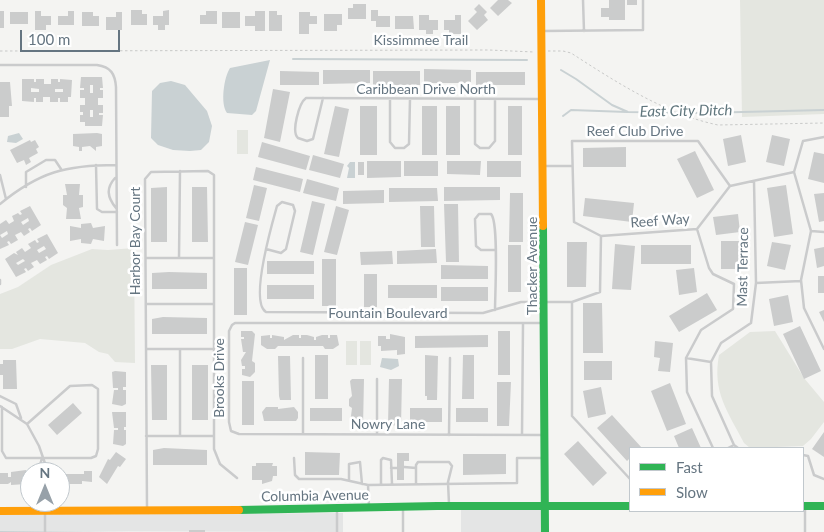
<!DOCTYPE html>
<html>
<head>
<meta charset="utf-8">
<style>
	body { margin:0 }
	#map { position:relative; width:824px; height:532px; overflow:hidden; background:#f4f4f2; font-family:Lato,sans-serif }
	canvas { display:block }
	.legend { position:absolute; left:629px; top:447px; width:175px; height:65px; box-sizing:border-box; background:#fff; border:1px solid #c1c8cd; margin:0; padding:6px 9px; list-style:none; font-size:15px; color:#657581 }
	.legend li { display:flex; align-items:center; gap:10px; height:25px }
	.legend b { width:25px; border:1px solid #c1c8cd }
	.north { position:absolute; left:20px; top:462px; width:50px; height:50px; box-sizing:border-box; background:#fff; border:1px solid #c1c8cd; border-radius:50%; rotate:0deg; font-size:14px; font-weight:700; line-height:20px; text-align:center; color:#657581 }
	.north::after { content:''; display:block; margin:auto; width:18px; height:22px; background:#97a1a9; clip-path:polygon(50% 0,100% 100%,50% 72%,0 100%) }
	.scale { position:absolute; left:20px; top:30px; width:100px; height:22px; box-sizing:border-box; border:2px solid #657581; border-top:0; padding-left:6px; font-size:15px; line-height:18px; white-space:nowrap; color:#657581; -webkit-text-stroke:4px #fff; paint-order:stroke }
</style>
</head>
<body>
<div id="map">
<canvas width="824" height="532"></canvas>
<ul class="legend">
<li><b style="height:6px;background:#30b455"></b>Fast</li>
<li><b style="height:6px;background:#ff9f0a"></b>Slow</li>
</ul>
<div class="north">N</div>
<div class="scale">100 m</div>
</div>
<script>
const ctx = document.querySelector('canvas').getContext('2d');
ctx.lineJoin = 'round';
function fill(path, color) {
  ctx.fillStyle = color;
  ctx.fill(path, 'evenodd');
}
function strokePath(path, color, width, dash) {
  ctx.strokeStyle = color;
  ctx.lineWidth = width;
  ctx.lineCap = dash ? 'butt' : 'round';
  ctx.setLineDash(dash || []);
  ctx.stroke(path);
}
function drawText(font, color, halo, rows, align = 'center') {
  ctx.font = font + ' Lato,sans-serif';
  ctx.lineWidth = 5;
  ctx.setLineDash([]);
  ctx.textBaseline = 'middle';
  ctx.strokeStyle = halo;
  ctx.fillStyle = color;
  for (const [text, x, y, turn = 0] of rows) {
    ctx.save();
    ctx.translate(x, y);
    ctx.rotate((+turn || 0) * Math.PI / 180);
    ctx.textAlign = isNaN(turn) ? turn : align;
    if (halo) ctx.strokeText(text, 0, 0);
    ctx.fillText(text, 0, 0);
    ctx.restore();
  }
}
const built = new Path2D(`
	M461,509L542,510V532H461Z
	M343,513V532L0,531V515Z`);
const green = new Path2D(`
	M740,0H824V114L742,117Z
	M237,130H248V154H237Z
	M134,248L135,363L115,362L108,354L99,352L85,343L40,339L12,349H0V294L18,287L51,265L92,249L108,250Z
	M775,331L804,378L824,402V422L811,439L803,446L750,448L744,443C728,412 712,392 719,355L750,332Z
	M346,341H357V365H346Z
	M371,341V365H360V341Z`);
const water = new Path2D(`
	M270,60L256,111L252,115L227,113C220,104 224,77 230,68Z
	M171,81L185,85L207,111L212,126L209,142L201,150L190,151L173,150L158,145L151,138L152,91L160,83Z
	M19,133L23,139L16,143L7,142L8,136Z
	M350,162H355V178H347L349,168L347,166Z
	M382,358L398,359L399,366L391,370L380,367Z
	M0,531L130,532H0Z`);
const stream = new Path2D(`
	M293,59L527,60
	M561,70L576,79L612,105L628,112L701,113L824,110
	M563,116L571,110L627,112`);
const building = new Path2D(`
	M498,0H508L512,3L498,16L490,8Z
	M609,0H625V20H609V17H601V8H609Z
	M627,0H637V5H627Z
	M353,4H366V19H348V8H353Z
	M479,4L487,12L484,15L488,20L477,30L468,21L477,12L474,9Z
	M131,10H142V14H147V25H131Z
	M169,10V25H165V30H158V25H153V16H163V11Z
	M371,10H378V16H390V27H376V21H371Z
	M0,11H4V28H0Z
	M35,11H41V16H51V25H46V30H35Z
	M68,11H74V25H58V16H68Z
	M206,11H217V24H200V15H206Z
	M255,11H265V31H255V26H245V16H255Z
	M269,11H277V15H282V31H269Z
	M10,12H28V24H10Z
	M82,12H93V16H99V26H82Z
	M116,12H122V30H106V17H116Z
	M222,12H240V28H222Z
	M299,12H310V16H317V24H309V34H299Z
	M324,14H342V25H337V31H324Z
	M419,15H429V20H438V30H433V34H426V30H419Z
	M455,15H461V34H449V30H444V20H455Z
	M395,16H413L414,29H395Z
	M424,69L471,70V83H424Z
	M323,70H370V83L323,84Z
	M280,71L319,72V85H280Z
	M373,71H420V85H373Z
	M476,72H525V85H476Z
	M81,77H102L103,88H100V90H103V98H98V105H103V113H99V115H103L102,126H85V122H80V115H83V112H80V105H85V98H80V90H84V88H80ZM90,85H93V93H90ZM90,110H93V117H90Z
	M22,79H34V82H36V79H44V84H51V79H58V82H60V79L72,80L71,97H68V102H60V98H58V102H50V97H43V102H36V98H34V102L22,101ZM31,88L39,89V92H31ZM55,89H63V92H55Z
	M0,82H10L12,106H9V117H0Z
	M273,89L290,92L280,142L264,138Z
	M335,106L349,109L339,157L324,154Z
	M360,106H377V155H360Z
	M422,106H437V155H422Z
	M446,106H460V155H446Z
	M508,106H522V155H508Z
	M97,133L102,134V146L96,147V151L90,146L82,147V151H79V147L73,146V134Z
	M741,135L746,162L728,166L723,139Z
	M772,135L790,139L784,166L766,162Z
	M30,140L31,142L35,140L39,147L36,149L38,153L29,158L31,162L26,165L24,160L17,163L10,150Z
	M262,142L310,156L306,170L258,157Z
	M626,147V167H583V148Z
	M695,151L714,190L697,198L677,159Z
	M814,152L824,154V183L808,179Z
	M313,155L344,164L340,178L309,170Z
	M367,161H401V177L367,178Z
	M404,161H438V176H404Z
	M447,161H481L480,175L447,174Z
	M487,161H521V177H487Z
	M358,162H364V175H358Z
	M256,167L303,179L300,192L253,180Z
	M307,179L339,188L336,201L303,193Z
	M65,184H80L79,195H83V207L79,208L81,219H66L67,208L63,205V195H67Z
	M254,185L267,188L259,221L246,218Z
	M786,185L793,234L774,237L767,188Z
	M167,187V242H151V188Z
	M192,187H207L208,242H192Z
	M444,187H500V200L444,201Z
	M389,188H437L438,201L389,202Z
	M384,190V203L343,204V191Z
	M510,193H523V242H509Z
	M824,193V221L819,222L814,194Z
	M585,198L634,203L632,222L583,216Z
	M312,201L325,204L313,255L300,252Z
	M444,204H458L459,262H446Z
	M30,206L41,225L32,231L30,228L28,229L30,232L24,236L21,232L15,235L18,240L11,244L9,241L7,242L9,245L0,249V224L6,220L9,224L14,221L12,216L18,213L20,215L22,214L20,211ZM28,218L29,221L23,225L21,222ZM7,231L8,234L2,238L0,235Z
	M336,206L349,210L337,255L324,252Z
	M420,206H434L435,247H421Z
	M738,214L740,232L716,235L713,217Z
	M245,222L258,225L248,265L235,262Z
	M91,223L93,228L105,226L104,241L93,239L91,244L81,243V239L70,241V226L81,228V224Z
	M47,234L58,253L49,259L47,256L45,257L47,260L40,264L37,260L31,263L34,267L28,271L26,268L24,269L26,272L16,277L5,259L14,253L18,255L16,252L22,248L25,252L31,248L28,244L35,240L37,243L39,242L37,239ZM44,246L46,249L39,253L37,250ZM23,259L25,261L18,265L16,263Z
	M721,241H740V269H721Z
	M567,242H587L586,287H567Z
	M772,242L791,245L785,270L767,266Z
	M615,244L635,246L631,290L612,289Z
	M508,245H521V292H508Z
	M641,245H691V264H641Z
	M824,247V266L817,268L814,249Z
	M436,249L437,263L397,264V251Z
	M392,251L393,264L361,265L360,252Z
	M322,259H336V306H322Z
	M267,261H314V274H267Z
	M441,265L488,266V279H441Z
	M234,268H247V315H234Z
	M694,268L697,292L679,295L676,270Z
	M169,272L207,273V289H152V273Z
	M364,274H377V307H364Z
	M818,276H824V293H818Z
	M267,285H314V299H267Z
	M388,285H437V298H388Z
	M441,287H488V301H441Z
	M707,293L717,310L679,332L669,316Z
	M788,295L793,322L774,326L769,299Z
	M583,303H602L603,353H583Z
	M824,310V322L819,312Z
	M163,317L207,318V334H152V319Z
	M800,326L821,371L804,379L783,334Z
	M241,331H252L255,334L252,361L255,363V372L250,377L242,375V369H245V366H242L241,360L246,352H243L241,339H244V337H241Z
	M498,331H510V375H498Z
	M390,334L405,337V354L397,355V350L381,351V346H378V336H386V339H390Z
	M270,335V338H272V335L284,337V340L293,335H299V338H301V335H307L314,337V340H316V337L322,335H328V338H330V335H337L339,345L333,349H325L323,346H278L275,349H267L261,345V336Z
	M488,335V347L415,348V336Z
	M655,341L673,343L670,372L658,371L660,358L654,357Z
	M315,355H328V399H315Z
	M425,355L438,356L437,400H427V396H425Z
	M463,355H474V399H462Z
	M278,356H290L291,400H280L279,396Z
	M3,360H16L17,389H3V375H0V364H3Z
	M584,361H612V380H584Z
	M151,365H167V420H152Z
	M192,365H208V420H192Z
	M115,371L126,372V387H123V390H126V404L122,406L112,404L114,390H118V388H113L112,372Z
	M352,379H364L363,427H354L350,424L352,408L349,406V399L352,396L350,381Z
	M389,379H402L401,426L388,425Z
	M242,381H254V425H242Z
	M497,382H511L509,426H497Z
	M670,383L686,424L667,431L651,391Z
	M601,387L606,414L588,418L583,391Z
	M73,403L82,413L57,435L48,425Z
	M266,407H278V409L294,407L298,412V418L296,421H264L262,412Z
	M310,408H342V421H310Z
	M410,408H442V422H410Z
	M456,408H488V422H456Z
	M112,412H126V427H124V430H126V444L123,446L113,444L114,430H118V428H114Z
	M612,415L642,448H630V458L627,461L597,428Z
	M692,428L701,448H679L674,436Z
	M824,432V457L812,449Z
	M578,441L607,473L593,486L564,454Z
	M164,448L207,450V465H153V450Z
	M116,452L126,459L120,467L118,466L107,484L99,477L108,459L110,460Z
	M305,452L340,453L339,475H305Z
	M397,453H409V461H404V480H397Z
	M463,454H506V474L463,475Z
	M256,463H273L272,466H277V476H273L272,481L262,484V480H252V466H256Z
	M26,470V484L11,485V482L8,484H0V473H8V477H11V472Z
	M84,471H92V482L82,481V484H67V481L65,483L60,482V472H65V474H84Z
	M189,530H205V532H189Z`);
const path = new Path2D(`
	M0,51L489,50L534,52
	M548,51H563L571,53C616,82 665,114 718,125L824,123`);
const lane = new Path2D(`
	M583,0L584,31
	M543,31L643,30V0
	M0,65H97C111,67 115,74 116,87L117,245
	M323,98L313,139L307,141L298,138C291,132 299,103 306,98H309L540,99
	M390,99V142L395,148H404L409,144L410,99
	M475,99V144L480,148H489L495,141V99
	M824,137L803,141L794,172L811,231L801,280L804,308L824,349
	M96,165L97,209L102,212H117
	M544,166H572
	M0,175L6,199
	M115,178C106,188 107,197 116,208
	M730,186L794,172
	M26,187V172L46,160H55L61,169
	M0,204C39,172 66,165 116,165
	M697,229L709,268L713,274L734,284L733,309L701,330L686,358L687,392L713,448
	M811,231L824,232
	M601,236L697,229L730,186
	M266,249L281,253L286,249L295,211L293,205L282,202L277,206C272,224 249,302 266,312L483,313L521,302H572
	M495,250H481L476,246L475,219L479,214H491C499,222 495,295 495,310
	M146,258H214
	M179,258L180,171
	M0,280V284
	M756,283L801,281
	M146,304H214
	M543,323H235L232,325L229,331V422L231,431L239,434L544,435
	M146,349H214
	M180,349V436
	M303,358V434
	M686,358L711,362
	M377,379V434
	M0,396L16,404L21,418
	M0,406L27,424L39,446L48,472
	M2,407V451L6,458H91L96,456L98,449V389L92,385L70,386L27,424
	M449,435L450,358
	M522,435L523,324
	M146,436H214
	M728,448L734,445
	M738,448L734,445L712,396L711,362L721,343L751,323L756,283L754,181
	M803,455L808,456L814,475L824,479
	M294,458L295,475L299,479H341L368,485
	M404,467L416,468
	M391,468H397
	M38,472L42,458
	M630,479L572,416V302L600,292L601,236L574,222L572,141H698L730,186
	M349,480V464L360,462L362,484
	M416,484V465L418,462H449L452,466L448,482L449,504
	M381,485V460L383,458L391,460L392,484
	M39,502L42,508
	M369,506L368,485L517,483V458H544
	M805,507V532
	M147,509L145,179L151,172L208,171L214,175V449L220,464L237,478
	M403,509V532
	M337,511V532
	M45,532V511L48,502`);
const fast = new Path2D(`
	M543,226L545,532
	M803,506H824
	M239,510L437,506H630`);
const slow = new Path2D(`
	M541,0L543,226
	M0,511L239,510`);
const streetNames = [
	["Kissimmee Trail",421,40],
	["Caribbean Drive North",426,89],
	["Reef Club Drive",635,131],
	["Reef Way",660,221,-4],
	["Harbor Bay Court",135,241,-90],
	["Thacker Avenue",532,266,-90],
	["Mast Terrace",743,267,-89],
	["Fountain Boulevard",388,313],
	["Brooks Drive",219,378,-90],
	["Nowry Lane",388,424],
	["Columbia Avenue",315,496,-1]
];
const waterNames = [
	["East City Ditch",686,111,-1]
];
fill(built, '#e4e5e5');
fill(green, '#e4e6e0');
fill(water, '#c9d1d3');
strokePath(stream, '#c9d1d3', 2);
fill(building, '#cbcccc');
strokePath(path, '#c8c9c8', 1, [2.5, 2.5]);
strokePath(lane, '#cacbcc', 2.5);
strokePath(fast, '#30b455', 8);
strokePath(slow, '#ff9f0a', 8);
drawText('14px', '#657581', '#fff', streetNames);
drawText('italic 15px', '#61777e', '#fff', waterNames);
</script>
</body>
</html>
